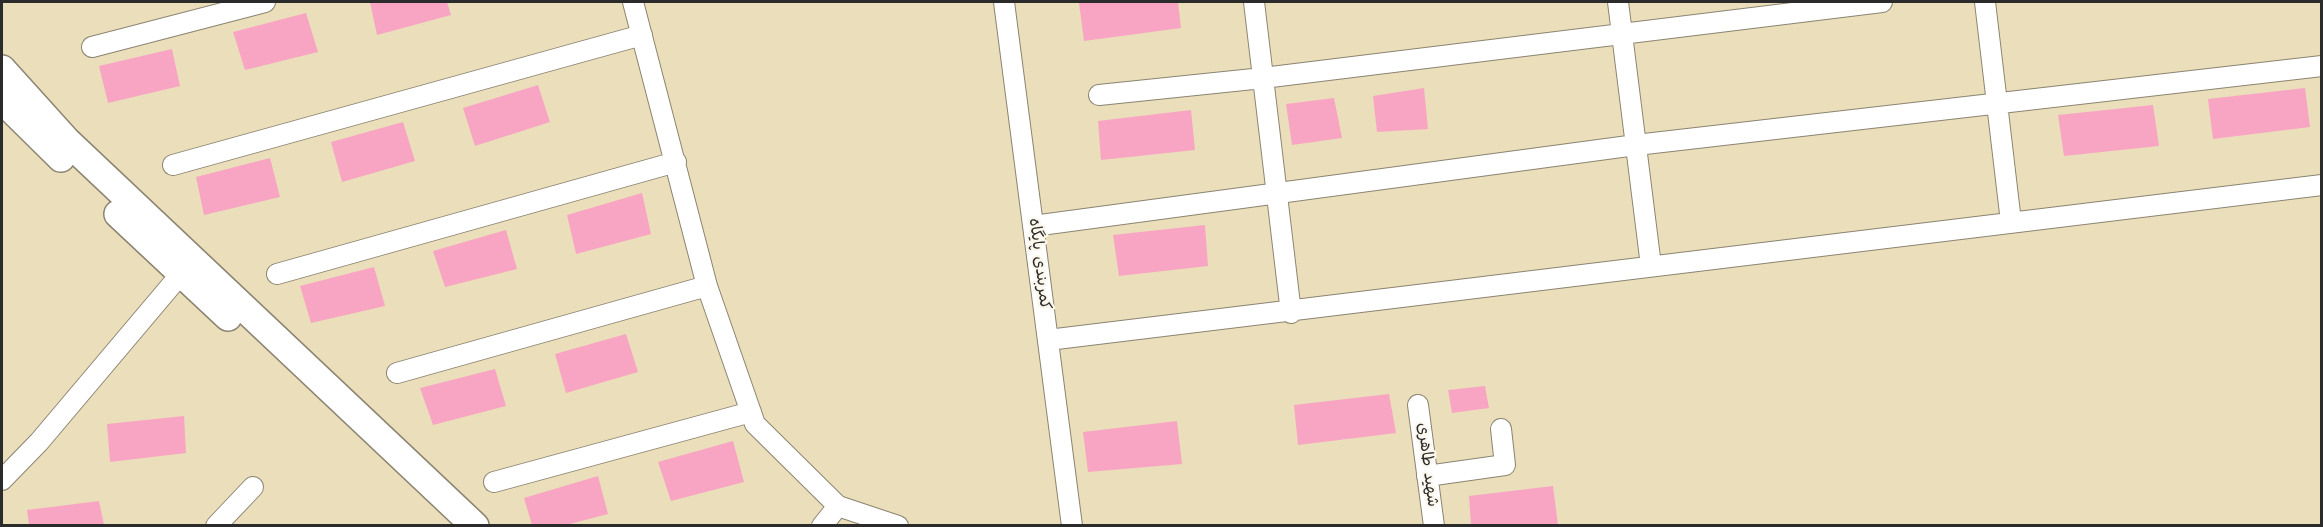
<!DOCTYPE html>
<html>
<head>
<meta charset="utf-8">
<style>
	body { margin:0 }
	#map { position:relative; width:2323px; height:527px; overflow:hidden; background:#ebdeba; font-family:Kalam,sans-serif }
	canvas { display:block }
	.frame { position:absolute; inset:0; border:3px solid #2b2b2b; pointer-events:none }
</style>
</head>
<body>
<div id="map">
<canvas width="2323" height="527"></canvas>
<div class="frame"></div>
</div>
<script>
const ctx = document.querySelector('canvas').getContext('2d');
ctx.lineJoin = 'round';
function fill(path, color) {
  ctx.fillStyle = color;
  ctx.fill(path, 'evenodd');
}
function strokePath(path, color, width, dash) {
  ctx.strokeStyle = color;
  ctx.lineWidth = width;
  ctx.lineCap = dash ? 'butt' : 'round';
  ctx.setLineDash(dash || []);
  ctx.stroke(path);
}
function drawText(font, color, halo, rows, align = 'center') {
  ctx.font = font + ' Kalam,"Playpen Sans Arabic",sans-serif';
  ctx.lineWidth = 4.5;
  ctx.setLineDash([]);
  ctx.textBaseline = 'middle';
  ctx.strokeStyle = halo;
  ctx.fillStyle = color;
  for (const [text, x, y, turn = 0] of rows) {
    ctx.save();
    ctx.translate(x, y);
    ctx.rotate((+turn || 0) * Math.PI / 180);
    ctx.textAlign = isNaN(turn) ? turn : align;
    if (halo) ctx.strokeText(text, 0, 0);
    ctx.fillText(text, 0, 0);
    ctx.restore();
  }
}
const building = new Path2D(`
	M370,2H447L451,15L377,35Z
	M1092,2H1178L1181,28L1084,41L1079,3Z
	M306,13L318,52L245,70L233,32Z
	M172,49L180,86L108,103L99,66Z
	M538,85L550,122L475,146L463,108Z
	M1424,88L1428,129L1377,132L1373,96Z
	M2305,88L2310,127L2213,139L2208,99Z
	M1334,98L1342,138L1292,145L1286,104Z
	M2153,105L2159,146L2064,156L2058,115Z
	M1191,110L1195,150L1101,160L1098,121Z
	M403,122L415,161L342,182L331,142Z
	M270,158L280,197L204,215L196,177Z
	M642,193L651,234L576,254L567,215Z
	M1205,225L1208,266L1119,276L1113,235Z
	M506,230L517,269L445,287L433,251Z
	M374,267L385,306L311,323L300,286Z
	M626,334L638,372L566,393L555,354Z
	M495,369L506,406L433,425L420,388Z
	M1485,386L1489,408L1452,413L1448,390Z
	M1389,394L1396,433L1298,445L1294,405Z
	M184,416L186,453L110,462L107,424Z
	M1177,421L1182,464L1088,472L1083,432Z
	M733,441L744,482L671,501L658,462Z
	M598,476L608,514L566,525H532L524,498Z
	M1553,486L1558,525H1471L1469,496Z
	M99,501L104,525H29L27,510Z`);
const street = new Path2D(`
	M633,2L707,286L755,424L838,506L898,526
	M1004,2L1072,526
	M1254,2L1291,313
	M1618,2L1651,266
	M1985,2L2011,222
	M92,47L265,2
	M1099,95L1263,78L1882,2
	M173,165L642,35
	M1033,226L1636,145L2322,66
	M277,274L676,162
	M1048,340L2322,185
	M397,373L707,286
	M1418,405L1434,526
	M1427,476L1505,465L1501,429
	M2,480L39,442L180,275
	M494,482L751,412
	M216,526L253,487
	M822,526L838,506`);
const secondary = new Path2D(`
	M2,69L67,141L475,526
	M2,100L61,158
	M118,214L228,317`);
const streetNames = [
	["کمربندی پایگاه",1038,264,83],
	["شهید طاهری",1426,465,83]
];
fill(building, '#f8a5c3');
strokePath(street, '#8b8472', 22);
strokePath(secondary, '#8b8472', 30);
strokePath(street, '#fff', 20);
strokePath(secondary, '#fff', 27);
drawText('16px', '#2b2b2b', '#fbf7ec', streetNames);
</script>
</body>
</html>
